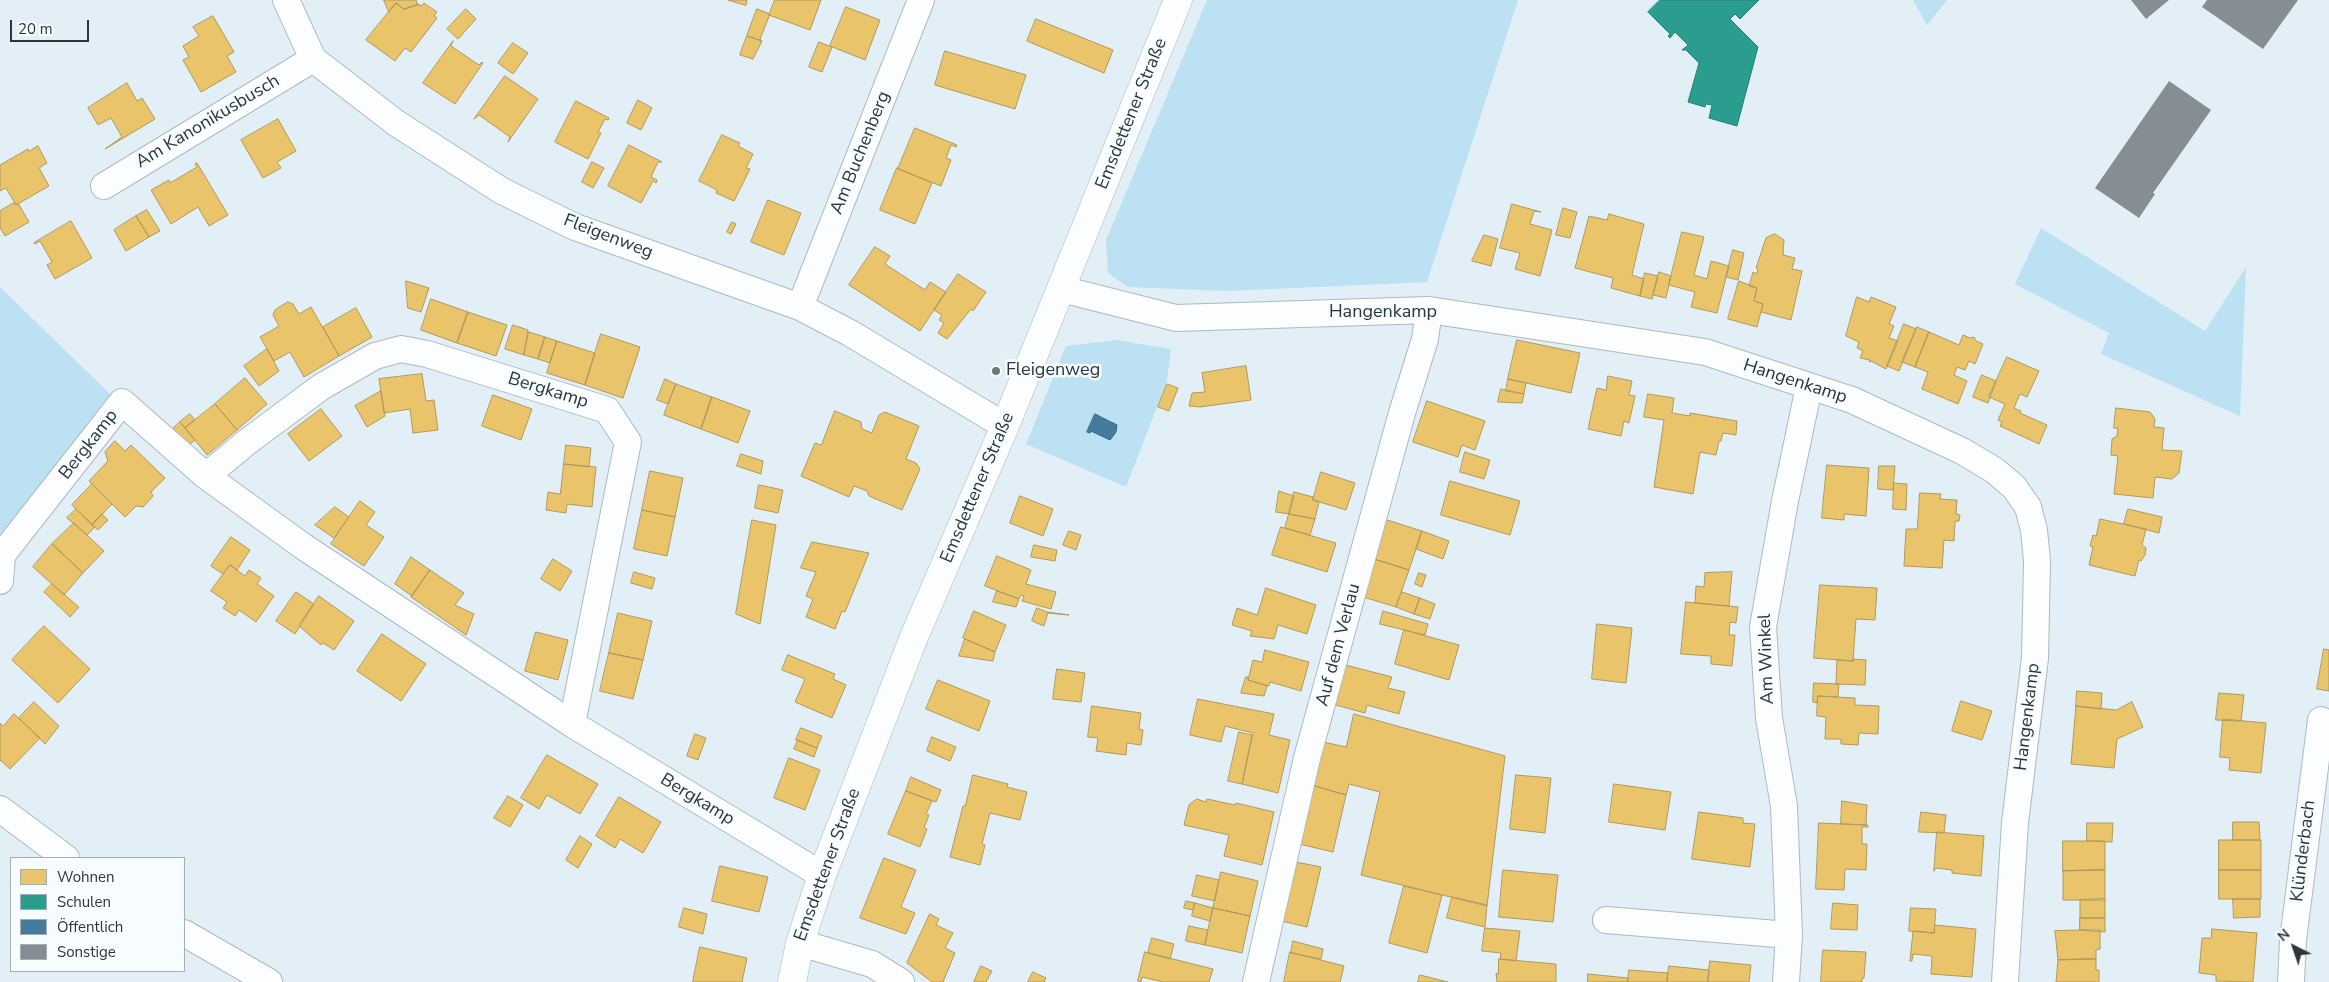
<!DOCTYPE html>
<html>
<head>
<meta charset="utf-8">
<style>
	body { margin:0 }
	#map { position:relative; width:2329px; height:982px; overflow:hidden; background:#e2eff6; font-family:"Nunito Sans",sans-serif }
	canvas { display:block }
	.legend { position:absolute; left:10px; top:857px; width:175px; height:115px; box-sizing:border-box; background:#f6fcff; border:1px solid #a4adb1; margin:0; padding:6px 9px; list-style:none; font-size:15px; color:#2a363b }
	.legend li { display:flex; align-items:center; gap:10px; height:25px }
	.legend b { width:25px; border:1px solid #a4adb1 }
	.north { position:absolute; left:2269px; top:922px; width:50px; height:50px; -webkit-text-stroke:4px #f6fcff; paint-order:stroke; rotate:319deg; font-size:14px; font-weight:700; line-height:20px; text-align:center; color:#2a363b }
	.north::after { content:''; display:block; margin:auto; width:18px; height:22px; background:#2a363b; clip-path:polygon(50% 0,100% 100%,50% 72%,0 100%) }
	.scale { position:absolute; left:10px; top:20px; width:79px; height:22px; box-sizing:border-box; border:2px solid #2a363b; border-top:0; padding-left:6px; font-size:15px; line-height:18px; white-space:nowrap; color:#2a363b; -webkit-text-stroke:4px #f6fcff; paint-order:stroke }
</style>
</head>
<body>
<div id="map">
<canvas width="2329" height="982"></canvas>
<ul class="legend">
<li><b style="height:14px;background:#e9c46a"></b>Wohnen</li>
<li><b style="height:14px;background:#2a9d8f"></b>Schulen</li>
<li><b style="height:14px;background:#457b9d"></b>Öffentlich</li>
<li><b style="height:14px;background:#858e94"></b>Sonstige</li>
</ul>
<div class="north">N</div>
<div class="scale">20 m</div>
</div>
<script>
const ctx = document.querySelector('canvas').getContext('2d');
ctx.lineJoin = 'round';
function fill(path, color) {
  ctx.fillStyle = color;
  ctx.fill(path, 'evenodd');
}
function strokePath(path, color, width, dash) {
  ctx.strokeStyle = color;
  ctx.lineWidth = width;
  ctx.lineCap = dash ? 'butt' : 'round';
  ctx.setLineDash(dash || []);
  ctx.stroke(path);
}
function drawText(font, color, halo, rows, align = 'center') {
  ctx.font = font + ' "Nunito Sans",sans-serif';
  ctx.lineWidth = 5;
  ctx.setLineDash([]);
  ctx.textBaseline = 'middle';
  ctx.strokeStyle = halo;
  ctx.fillStyle = color;
  for (const [text, x, y, turn = 0] of rows) {
    ctx.save();
    ctx.translate(x, y);
    ctx.rotate((+turn || 0) * Math.PI / 180);
    ctx.textAlign = isNaN(turn) ? turn : align;
    if (halo) ctx.strokeText(text, 0, 0);
    ctx.fillText(text, 0, 0);
    ctx.restore();
  }
}
const green = new Path2D(`
	M1207,0H1518L1427,282L1227,291L1128,287L1108,273L1106,240Z
	M1913,0H1947L1927,25Z
	M2041,228L2205,331L2246,267L2240,416L2101,354L2109,333L2015,284Z
	M0,287L110,394L0,541Z
	M1117,340L1171,349L1167,381L1126,487L1026,444L1066,346Z`);
const homes = new Path2D(`
	M384,0H416L418,5L404,9L396,3L389,12Z
	M728,0H747L746,5Z
	M775,0H821L810,30L769,15Z
	M396,3L404,9L418,4L421,6L424,3L437,12L434,16L437,18L411,52L405,48L395,61L366,40Z
	M846,7L880,20L865,60L830,46Z
	M466,9L476,19L458,39L447,29Z
	M757,9L770,14L760,39L762,41L747,36Z
	M213,16L234,52L227,56L236,72L201,92L183,60L189,57L183,46L199,36L193,27Z
	M1036,19L1113,50L1104,73L1027,41Z
	M747,36L762,41L753,59L740,55Z
	M453,41L451,46L479,65L482,62L483,63L455,104L423,83Z
	M819,42L832,47L822,72L809,67Z
	M513,43L528,53L513,74L498,63Z
	M945,51L1026,75L1015,109L935,85Z
	M505,76L538,99L508,142L510,137L479,115L474,119Z
	M127,83L137,101L142,98L155,119L105,149L122,137L111,118L98,125L88,108Z
	M638,100L652,108L641,130L627,123Z
	M576,101L609,118L608,120L605,119L598,132L601,133L588,159L555,142Z
	M278,119L296,151L277,162L281,168L263,178L241,140Z
	M915,128L957,145L956,147L951,145L946,158L951,160L941,186L898,169Z
	M722,135L740,143L738,146L753,154L746,168L750,169L734,201L716,193L717,190L699,181Z
	M629,145L662,162H658L651,177L657,180L656,183L653,181L641,203L608,186Z
	M38,146L47,163L39,168L49,186L16,205L6,188L0,191V165L28,149L29,151Z
	M592,162L604,168L593,188L582,182Z
	M197,163L228,215L209,226L198,207L171,224L151,190L169,180L170,183L197,167L195,164Z
	M897,168L932,183L915,224L880,210Z
	M768,200L801,213L784,255L751,242Z
	M14,203L16,205L18,203L29,222L5,236L0,228V211Z
	M1512,204L1541,212L1534,211L1530,224L1552,230L1540,276L1515,269L1520,253L1500,248Z
	M1563,208L1577,212L1570,238L1556,235Z
	M147,210L160,231L149,237L136,216Z
	M1609,214L1644,224L1632,275L1644,279L1640,296L1611,288L1613,278L1575,268L1589,216L1607,220Z
	M136,216L149,237L126,251L114,230Z
	M71,221L92,258L55,279L47,265L52,262L40,241L35,244L34,243Z
	M732,222L736,224L731,234L727,232Z
	M1682,232L1704,237L1694,275L1707,279L1711,261L1729,266L1717,313L1691,307L1695,292L1669,285Z
	M1775,234L1784,240L1783,255L1795,258L1792,269L1802,271L1791,320L1761,312L1763,304L1754,301L1757,288L1749,286L1753,272L1757,274L1758,269L1756,268L1766,238Z
	M1484,235L1498,239L1491,266L1472,261Z
	M875,247L890,256L885,264L925,290L930,282L946,292L920,331L849,285Z
	M1733,250L1744,253L1738,280L1726,277Z
	M1659,272L1671,276L1666,298L1653,295Z
	M1645,273L1658,276L1652,299L1640,296Z
	M958,274L986,292L973,311L971,309L947,339L938,333L944,323L939,320L942,315L934,310Z
	M406,281L429,288L421,312L408,308Z
	M1739,281L1757,288L1754,301L1763,304L1757,327L1728,319Z
	M1857,297L1869,302L1871,297L1896,307L1889,324L1894,326L1889,338L1898,341L1886,369L1871,361L1869,362L1870,360L1860,358L1863,351L1857,348L1859,342L1846,336Z
	M431,299L468,312L457,343L421,330Z
	M288,302L293,304L299,314L311,307L339,356L304,377L290,352L274,361L260,337L279,326L273,315L275,310Z
	M356,308L372,337L339,356L323,327Z
	M468,312L507,325L496,356L457,343Z
	M1904,324L1916,329L1899,371L1887,366Z
	M513,325L528,330L524,355L505,349Z
	M1917,327L1929,332L1915,367L1902,362Z
	M529,332L545,337L538,359L524,355Z
	M1929,332L1959,345L1963,335L1970,338L1974,337L1976,341L1983,344L1975,364L1969,361L1965,370L1957,367L1954,375L1967,381L1958,404L1922,389L1928,372L1915,367Z
	M601,334L640,347L623,398L585,385Z
	M545,337L557,341L550,363L538,359Z
	M1517,340L1580,353L1571,393L1508,379Z
	M557,341L595,353L585,385L547,373Z
	M267,349L279,371L259,386L244,366Z
	M2007,357L2039,371L2027,397L2020,394L2014,408L2021,411L2020,413L2047,425L2039,444L2000,426L2002,422L1998,420L2005,404L1989,397Z
	M1246,366L1251,400L1200,407L1189,406L1192,393L1205,392L1202,373Z
	M422,374L426,401L434,400L438,430L413,433L410,409L384,413L379,379Z
	M1982,375L1996,381L1988,403L1973,397Z
	M1608,376L1632,381L1629,395L1635,396L1629,423L1624,421L1621,436L1588,429L1597,388L1606,390Z
	M245,378L267,404L237,430L215,404Z
	M665,379L676,384L668,404L657,400Z
	M1508,379L1526,383L1524,394L1506,391Z
	M676,384L712,397L701,429L664,415Z
	M1167,384L1178,388L1169,411L1158,407Z
	M1501,389L1524,394L1522,403L1498,402Z
	M381,391L385,416L367,427L355,406Z
	M1648,394L1674,398L1672,413L1690,416V413L1737,421L1736,435L1723,433L1721,441H1719L1716,455L1700,452L1693,494L1654,487L1664,420L1644,417Z
	M493,395L532,409L521,440L482,426Z
	M712,397L750,411L738,443L701,429Z
	M1427,401L1485,421L1475,450L1462,445L1458,457L1413,442Z
	M215,404L237,430L207,455L185,428Z
	M2116,408L2150,412L2155,419L2154,427L2164,428L2162,450L2182,451L2179,473L2172,479L2155,477L2153,498L2114,494L2118,456L2111,455L2112,439L2117,436L2118,428H2114Z
	M321,409L342,436L309,461L288,434Z
	M835,411L861,422L862,429L872,433L879,415L885,412L919,426L906,459L916,463L920,469L902,510L869,496L867,491L854,486L849,497L801,476L815,443L821,445Z
	M190,414L195,420L185,428L180,422Z
	M180,422L195,440L185,448L168,433Z
	M115,441L125,451L131,445L165,478L151,492L153,496L143,507L136,506L125,517L89,481L108,461L105,452Z
	M566,445L591,448L589,467L564,464Z
	M1465,452L1490,460L1484,479L1460,472Z
	M741,454L763,461L761,474L737,466Z
	M564,464L596,467L592,507L567,504L566,513L546,510L548,492L560,494Z
	M1827,465L1869,468L1866,516L1844,514V520L1822,518Z
	M1879,466H1895L1893,490L1878,489Z
	M650,471L683,478L675,517L642,510Z
	M1321,472L1355,483L1346,510L1313,500Z
	M1450,481L1520,501L1510,535L1441,515Z
	M1894,483L1907,484L1906,510L1893,509Z
	M92,484L112,504L92,525L72,505Z
	M759,485L783,490L778,513L755,508Z
	M1279,491L1294,496L1289,514L1276,512Z
	M1294,492L1313,497V500L1319,502L1315,519L1289,514Z
	M1920,493L1941,494L1940,499L1957,500L1956,514L1960,515L1959,521H1955L1954,541L1944,540L1942,568L1904,566L1906,529H1917Z
	M1020,496L1053,509L1043,536L1010,523Z
	M360,501L375,512L366,525L384,537L364,566L331,544Z
	M335,507L349,517L334,538L315,525Z
	M76,509L95,527L87,535L67,518Z
	M2128,509L2162,517L2159,533L2124,524Z
	M642,510L675,517L667,556L634,549Z
	M102,514L108,520L98,530L92,525Z
	M1289,514L1315,519L1310,535L1285,528Z
	M2100,519L2146,529L2142,545L2146,548L2145,555L2141,561L2139,560L2135,576L2089,565L2093,547L2090,546L2093,535L2096,536Z
	M752,520L776,525L760,624L736,614Z
	M1387,520L1422,531L1409,570L1374,559Z
	M74,523L104,551L83,573L52,544Z
	M1281,527L1336,543L1327,572L1272,555Z
	M1069,531L1081,535L1076,550L1063,545Z
	M1422,531L1449,541L1443,559L1416,549Z
	M231,537L250,550L237,570L230,565L223,574L211,566Z
	M812,542L869,553L845,612L842,611L835,629L806,617L813,599L806,596L816,572L801,568Z
	M52,544L83,573L64,595L33,567Z
	M1034,545L1057,550L1055,561L1031,557Z
	M997,556L1031,570L1026,584L1056,592L1051,609L1022,601L1024,596L1021,595L1019,599L985,586Z
	M411,557L430,570L412,596L395,584Z
	M553,559L572,571L560,591L541,579Z
	M1374,559L1409,570L1396,607L1360,596Z
	M230,565L245,576L249,570L261,578L257,584L274,596L256,622L239,610L235,616L223,608L227,602L211,591Z
	M430,570L464,593L455,605L474,614L466,635L411,597Z
	M634,572L655,578L652,589L631,583Z
	M1732,572L1729,606L1695,603L1696,586L1704,587L1705,573Z
	M1419,573L1426,575L1422,587L1415,584Z
	M52,584L79,607L70,617L44,592Z
	M1820,585L1877,588L1875,620L1856,619L1853,661L1814,658Z
	M1266,588L1316,605L1307,634L1278,625L1274,639L1250,636L1252,631L1232,625L1237,608L1257,615Z
	M997,591L1019,599L1016,607L993,602Z
	M296,592L314,604L295,634L276,621Z
	M1402,592L1420,598L1414,614L1396,607Z
	M319,596L354,621L334,650L323,643L321,645L299,626Z
	M1420,598L1435,604L1430,619L1414,614Z
	M1686,602L1738,607L1736,623L1730,622L1729,635H1735L1732,666L1711,664V656L1681,654Z
	M1037,608L1047,612L1069,615L1048,613L1044,626L1032,621Z
	M974,611L1006,625L995,652L963,638Z
	M1383,611L1428,624L1425,635L1380,624Z
	M618,613L652,621L643,660L609,653Z
	M1597,624L1632,628L1626,683L1592,679Z
	M44,626L90,669L58,703L12,660Z
	M1404,630L1459,645L1449,680L1395,664Z
	M536,632L568,640L558,680L525,671Z
	M382,634L426,664L401,701L357,671Z
	M965,639L995,652L993,661L959,656Z
	M2324,649L2329,650V691L2317,689Z
	M1265,650L1309,662L1301,691L1270,682L1269,686L1248,680L1253,660L1262,662Z
	M609,653L643,660L633,699L600,691Z
	M788,655L835,674L833,679L846,685L832,718L795,702L805,679L782,670Z
	M1853,659L1866,660L1865,685L1836,684L1837,660L1853,661Z
	M1338,663L1392,677L1388,688L1405,692L1399,714L1367,705L1365,713L1328,703Z
	M1057,669L1085,673L1081,702L1053,699Z
	M1246,677H1248V680L1267,686L1264,696L1241,693Z
	M938,680L990,701L979,731L926,709Z
	M1814,683L1839,684L1838,697L1818,696L1817,703L1813,702Z
	M2077,691L2102,693L2101,709L2076,706Z
	M2219,693L2244,695L2241,721L2216,720Z
	M1818,696L1855,698V705L1879,706L1878,734L1859,733L1858,745L1841,744V739H1825L1826,717L1817,716Z
	M1198,699L1274,714L1269,735L1290,740L1278,793L1242,784L1253,733L1225,726L1221,742L1190,735Z
	M1961,701L1992,711L1982,740L1952,731Z
	M34,702L59,726L45,744L19,718Z
	M2132,702L2143,727L2117,739L2114,768L2071,764L2076,706L2116,710Z
	M1092,706L1141,713L1139,729L1143,730L1141,745L1127,743L1126,755L1096,751L1098,738L1088,737Z
	M14,714L40,738L10,769L0,760V723L3,726Z
	M1354,714L1505,756L1487,906L1361,875L1380,792L1349,784L1346,795L1308,784L1319,741L1346,747Z
	M2223,719L2266,723L2261,773L2229,770L2230,758L2220,757Z
	M801,728L822,736L817,748L796,740Z
	M1239,732L1252,735L1242,784L1228,781Z
	M695,734L706,738L698,760L687,756Z
	M932,737L956,747L950,761L927,751Z
	M798,740L817,748L814,757L794,749Z
	M547,755L598,784L580,814L547,795L539,809L521,798Z
	M789,758L820,770L805,810L774,798Z
	M973,775L1008,784L1007,787L1027,792L1020,820L990,813L982,844L985,845L980,865L950,857L963,806H965Z
	M1516,775L1551,778L1545,833L1510,829Z
	M911,777L941,790L936,802L906,791Z
	M1308,784L1346,795L1333,852L1295,843Z
	M1614,784L1671,792L1665,830L1609,822Z
	M906,791L932,801L926,814L929,815L924,828L927,829L920,847L888,834Z
	M508,796L523,805L510,827L494,818Z
	M619,797L661,822L643,853L620,839L615,848L596,836Z
	M1197,799L1206,802L1207,799L1235,805L1236,803L1274,812L1262,865L1224,856L1229,835L1184,825L1189,805Z
	M1842,801L1867,805L1866,825L1841,824Z
	M1699,812L1743,818V823L1755,824L1750,867L1692,859Z
	M1921,812L1946,815L1944,833L1919,832Z
	M2233,822H2259L2260,840H2233Z
	M1819,823L1868,825V827H1862V844H1867L1866,870L1845,869L1844,890L1816,889Z
	M2087,823H2113L2112,842L2087,841Z
	M1937,832L1984,836L1981,876L1952,873V870L1936,868L1934,871Z
	M580,836L592,844L578,868L566,860Z
	M2219,840H2261V870H2219Z
	M2063,841H2105V870L2063,871Z
	M884,858L916,870L901,907L915,913L906,934L860,918Z
	M1291,861L1321,867L1307,927L1277,920Z
	M720,866L768,877L759,912L712,901Z
	M1503,870L1558,875L1553,922L1499,917Z
	M2105,870V900H2063V871Z
	M2219,870H2261V899H2219Z
	M1221,872L1258,881L1250,916L1213,908Z
	M1197,875L1219,880L1215,901L1192,896Z
	M1404,886L1442,895L1427,953L1389,943Z
	M1452,897L1487,905L1485,927L1447,918Z
	M2105,899V918H2080V900Z
	M2233,899H2260V917L2234,918Z
	M1186,901L1195,903L1193,910L1184,908Z
	M1195,903L1213,908L1210,921L1192,916Z
	M1833,903L1858,905L1857,930L1831,929Z
	M684,908L707,914L703,934L679,927Z
	M1213,908L1250,916L1242,953L1205,945Z
	M1911,908L1936,909L1934,933L1909,931Z
	M930,914L939,919L936,925L953,933L945,948L955,953L943,982H932L907,963Z
	M2080,918H2105V932L2080,930Z
	M1935,925L1976,929L1972,977L1931,974L1932,956L1913,954L1912,961H1910L1913,931L1934,933Z
	M1189,926L1208,930L1205,945L1186,941Z
	M1485,928L1520,931L1516,961L1500,959L1501,953L1482,951Z
	M2212,929L2257,933L2253,982L2216,981V975L2199,973L2202,938H2211Z
	M2080,930H2100V949L2096,950V959L2058,960L2055,931Z
	M1152,938L1174,944L1170,959L1148,953Z
	M1293,941L1323,949L1321,959L1291,953Z
	M700,947L747,958L742,982H693Z
	M1823,950L1866,952L1864,978H1862V982H1821Z
	M1145,952L1213,969L1209,982H1163L1142,977L1141,982L1138,981Z
	M1290,952L1344,966L1340,982H1284Z
	M1499,959L1556,964V982H1497L1496,973L1498,974Z
	M2096,959V970H2099V982H2056L2058,960Z
	M1710,961L1751,965L1749,982H1708Z
	M981,966L992,971L986,982H974Z
	M1669,966L1709,970L1708,982H1667Z
	M1629,970L1668,973L1667,982H1628Z
	M1033,972L1046,978L1044,982H1028Z
	M1588,974L1628,978V982H1588Z
	M1420,975L1448,982H1418Z`);
const schools = new Path2D(`
	M1660,0H1759L1740,19L1735,14L1730,19L1758,47L1737,126L1709,118L1712,105L1706,104L1705,107L1688,102L1699,63L1686,50H1682L1688,45L1675,32L1670,38L1668,36L1670,34L1648,12Z`);
const public = new Path2D(`
	M1095,414L1117,425L1116,432L1110,440L1091,431L1090,433L1087,432Z`);
const building = new Path2D(`
	M2131,0H2169L2146,19Z
	M2207,0H2298L2263,49L2202,7Z
	M2169,81L2211,110L2153,193L2155,194L2139,218L2095,188Z`);
const minor = new Path2D(`
	M286,0L313,59L396,123L502,191L575,227L800,307L850,333L1005,426
	M104,186L313,59
	M1061,289L1176,318L1429,310L1705,352L1852,400L1962,451L1994,470L2014,487L2028,507L2034,530L2037,561L2035,658L2015,823L2005,982
	M800,307L921,0
	M206,476L247,442L321,387L375,356L401,349L427,354L607,410L628,442L572,724
	M0,581L2,555L122,402L206,476L304,547L572,724L822,875
	M0,809L66,858
	M1606,920L1789,935
	M184,933L269,982
	M800,943L872,964L901,982
	M1256,982L1307,758L1402,413L1425,339L1429,310
	M1786,982L1789,935L1784,806L1769,718L1763,627L1785,501L1809,387
	M2291,982L2293,940L2321,720`);
const secondary = new Path2D(`
	M792,982L800,943L822,875L914,637L1005,426L1178,0`);
const markers = [
	[996,371,5,"#6a777c"]
];
const streetNames = [
	["Emsdettener Straße",1132,114,-68],
	["Am Kanonikusbusch",208,122,-31],
	["Am Buchenberg",861,153,-68],
	["Fleigenweg",608,237,21],
	["Hangenkamp",1383,313],
	["Hangenkamp",1795,382,18],
	["Bergkamp",548,391,17],
	["Bergkamp",89,445,-52],
	["Emsdettener Straße",978,488,-67],
	["Auf dem Verlau",1339,645,-75],
	["Am Winkel",1767,659,-92],
	["Hangenkamp",2028,717,-83],
	["Bergkamp",697,800,31],
	["Klünderbach",2304,851,-83],
	["Emsdettener Straße",828,865,-70]
];
const poiNames = [
	["Fleigenweg",1006,371]
];
fill(green, '#bbe1f3');
fill(homes, '#e9c46a');
strokePath(homes, '#b0995c', 1);
fill(schools, '#2a9d8f');
strokePath(schools, '#2a7e76', 1);
fill(public, '#457b9d');
strokePath(public, '#3d6680', 1);
fill(building, '#858e94');
strokePath(minor, '#aeb9bf', 28);
strokePath(secondary, '#aeb9bf', 29);
strokePath(minor, '#fbfdfe', 26);
strokePath(secondary, '#fbfdfe', 28);
for (const [x, y, r, color] of markers) {
  const dot = new Path2D();
  dot.arc(x, y, r, 0, 2 * Math.PI);
  ctx.fillStyle = color;
  ctx.fill(dot);
  strokePath(dot, '#f6fcff', 2);
}
drawText('18px', '#2a363b', '#f6fcff', streetNames);
drawText('18px', '#2a363b', '#f6fcff', poiNames, 'left');
</script>
</body>
</html>
